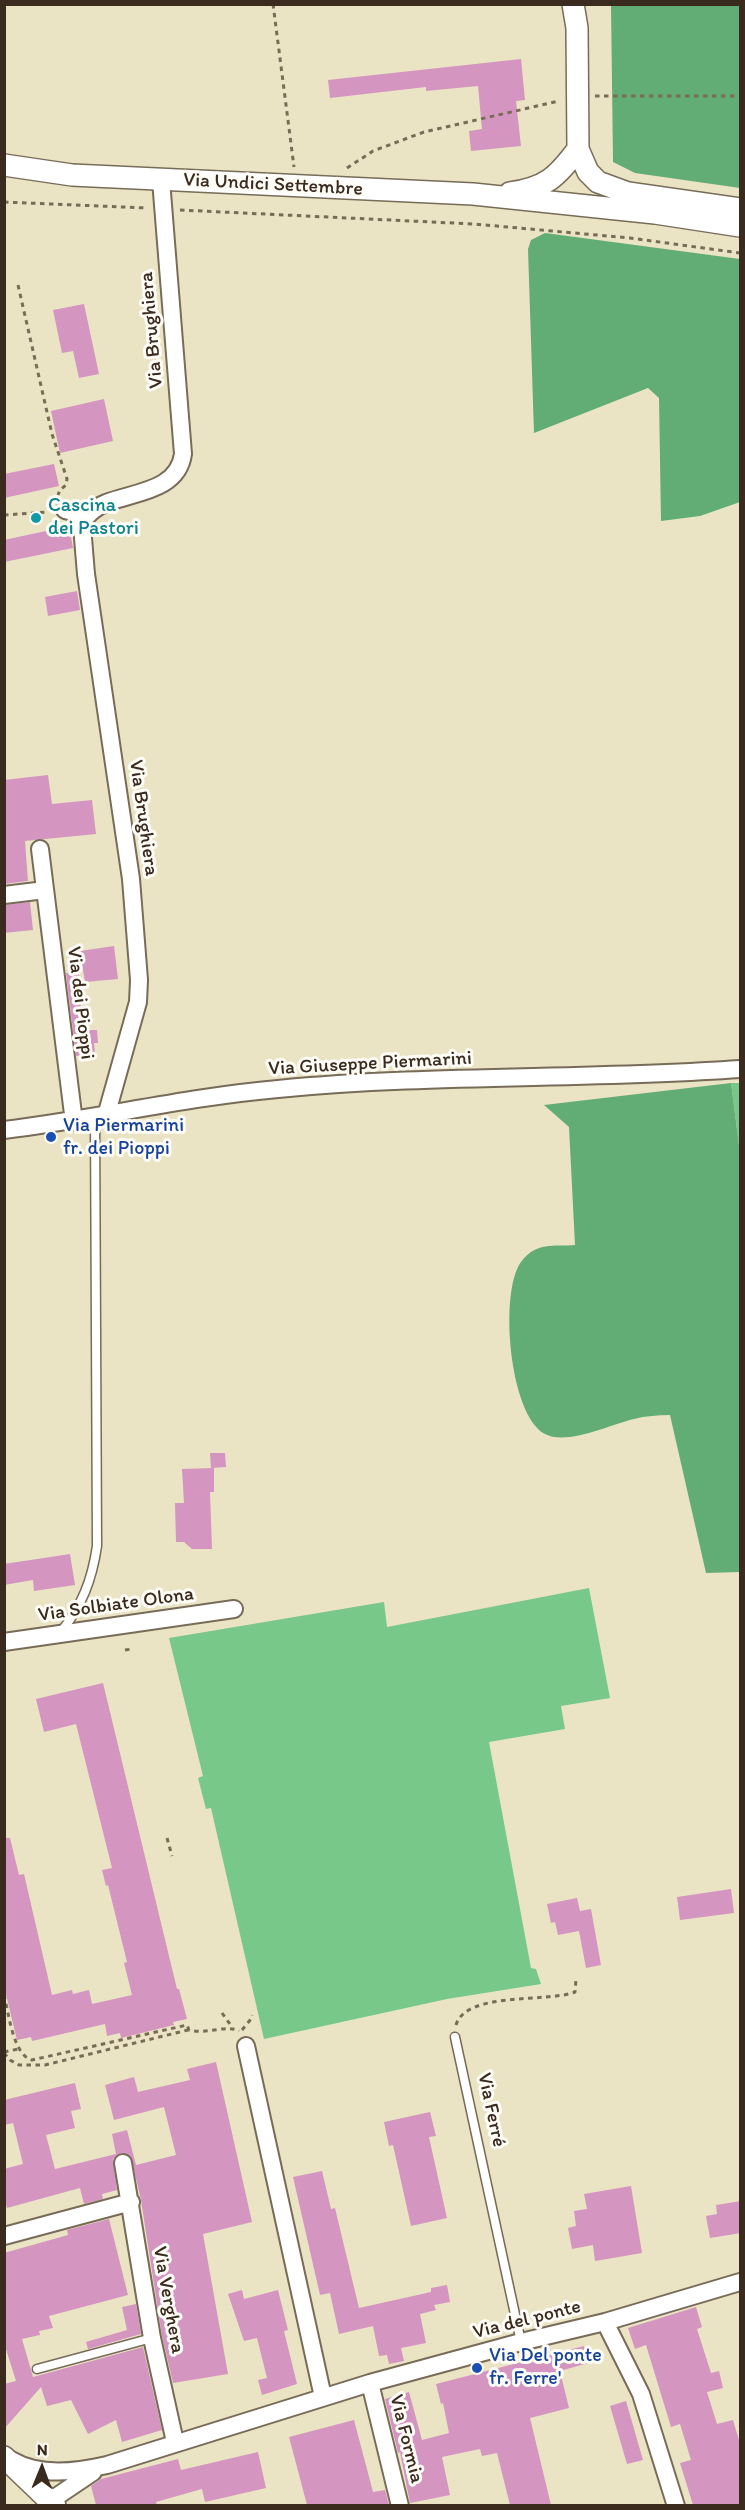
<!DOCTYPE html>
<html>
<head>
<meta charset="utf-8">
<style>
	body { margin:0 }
	#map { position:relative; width:745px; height:2510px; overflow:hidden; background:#eae4c4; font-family:Itim,sans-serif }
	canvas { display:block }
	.frame { position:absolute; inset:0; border:6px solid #3b2a1e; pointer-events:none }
	.north { position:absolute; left:12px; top:2438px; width:60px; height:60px; -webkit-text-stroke:4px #fdfcf7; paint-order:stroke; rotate:1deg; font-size:16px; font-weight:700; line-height:24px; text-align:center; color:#3b2a1e }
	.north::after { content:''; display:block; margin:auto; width:21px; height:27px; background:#3b2a1e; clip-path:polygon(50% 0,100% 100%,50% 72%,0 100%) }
</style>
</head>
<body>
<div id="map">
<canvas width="745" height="2510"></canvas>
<div class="frame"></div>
<div class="north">N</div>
</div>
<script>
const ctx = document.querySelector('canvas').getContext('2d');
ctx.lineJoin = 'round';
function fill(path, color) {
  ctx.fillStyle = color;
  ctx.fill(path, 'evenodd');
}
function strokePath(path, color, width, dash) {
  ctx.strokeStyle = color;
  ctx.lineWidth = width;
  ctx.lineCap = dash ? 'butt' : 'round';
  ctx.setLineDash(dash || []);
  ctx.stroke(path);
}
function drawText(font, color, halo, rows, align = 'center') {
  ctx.font = font + ' Itim,sans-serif';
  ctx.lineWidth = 6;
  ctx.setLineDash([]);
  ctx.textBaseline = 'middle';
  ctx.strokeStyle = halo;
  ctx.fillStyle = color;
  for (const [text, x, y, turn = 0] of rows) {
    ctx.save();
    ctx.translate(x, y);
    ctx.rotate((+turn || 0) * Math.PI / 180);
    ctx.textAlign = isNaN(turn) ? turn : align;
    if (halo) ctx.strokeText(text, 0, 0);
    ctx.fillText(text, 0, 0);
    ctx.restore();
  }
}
const green = new Path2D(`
	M731,1083H740V1153Z
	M589,1588L610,1698L561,1706L565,1729L489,1742L531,1968L536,1969L541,1984L447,1999L264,2039L211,1808L206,1809L198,1778L203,1776L169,1638L384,1602L387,1627Z`);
const forest = new Path2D(`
	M611,5H740V188L635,173L613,162Z
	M545,233L740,259V502L700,516L661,521L659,398L648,388L534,433L528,249L531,240Z
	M731,1083L740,1153V1572L706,1573L670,1415C658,1415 645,1416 634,1419C612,1424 566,1446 545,1434C509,1415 499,1292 521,1262C537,1241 553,1247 575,1245L569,1127L544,1105Z`);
const building = new Path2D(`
	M521,59L525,100L516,101L521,146L471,151L469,131L482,129L478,86L426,91V87L330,98L328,80Z
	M84,304L99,374L79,378L73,351L62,353L53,310Z
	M104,399L113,441L60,453L51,411Z
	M54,464L59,486L4,498V474Z
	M69,526L73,548L4,562V540Z
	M77,591L80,610L48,616L45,597Z
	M48,775L52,804L92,800L96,834L25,841L28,881L4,884V780Z
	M30,902L33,930L4,933V905Z
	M114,946L118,979L85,982L80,951Z
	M79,972L82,1030H97L98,1043H94L95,1054L76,1056L66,973Z
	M210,1453H225L226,1467L211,1468Z
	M214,1468V1492H210L212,1549H192L184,1542H176L175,1503H184L182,1469Z
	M70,1554L75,1585L34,1591L33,1580L4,1585V1564Z
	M103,1683L177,1989H179L187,2019L173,2022L174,2025L121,2038L120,2033L107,2036L105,2024L32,2041L31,2037L17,2040L4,1986V1838H10L19,1875L24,1874L52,1995L72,1990L73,1994L89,1990L92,2004L132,1995L124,1963L127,1962L108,1885L106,1886L102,1870L112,1868L76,1724L44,1732L36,1699Z
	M731,1889L734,1913L680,1920L677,1897Z
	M577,1898L580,1911L591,1909L601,1965L586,1968L579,1931L558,1935L555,1922L551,1923L547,1904Z
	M216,2062L252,2222L203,2234L228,2374L173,2383L162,2336L141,2200L131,2157L122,2153L113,2159L117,2190L102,2194L103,2199L84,2204L80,2188L7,2208L4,2197V2169L23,2164L13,2123L4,2125V2100L75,2083L81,2109L71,2111L75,2128L46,2135L55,2169L116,2154L112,2134L127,2130L136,2165L176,2155L164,2107L114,2120L105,2085L134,2077L138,2092L190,2080L187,2069Z
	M430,2112L436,2136L429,2137L447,2218L411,2226L393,2145L389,2146L384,2122Z
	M322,2171L331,2209L335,2208L359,2308L431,2292V2288L447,2285L450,2302L434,2305L436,2310L420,2314L426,2343L401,2348L404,2361L389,2364L387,2355L379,2356L373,2326L339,2334L330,2293L320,2295L293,2177Z
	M631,2186L642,2253L595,2261L593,2245L572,2249L568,2228L576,2226L574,2211L587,2209L584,2194Z
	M741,2201V2233L710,2238L706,2216L717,2214L716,2205Z
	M109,2219L128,2295L49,2316L53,2328L39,2331L40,2335L22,2339L33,2377L143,2347L162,2430L122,2442L116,2420L88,2434L71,2400L47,2406L41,2387L4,2429V2384L16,2381L4,2343V2253L68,2235L67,2230Z
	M242,2290L244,2299L278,2290L288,2330L284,2331L297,2384L262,2395L258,2380L267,2378L257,2338L244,2341L228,2294Z
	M136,2304L141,2334L88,2349L86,2342L127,2330L122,2307Z
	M696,2307L702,2327L697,2329L711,2373L719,2371L723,2388L707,2392L717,2424L733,2420L741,2447V2505H693L680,2463L691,2460L680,2424L671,2427L646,2345L635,2349L628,2328Z
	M584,2346L588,2363L560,2371L569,2408L530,2418L551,2505H510L497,2453L482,2456L480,2449L442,2457L450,2495L410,2503L400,2452L398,2453L385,2399L409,2392L422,2440L449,2433L443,2403L441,2404L436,2384Z
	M626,2401L643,2460L627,2464L610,2406Z
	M354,2420L373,2492L385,2490L389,2505H307L289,2437Z
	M258,2452L266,2488L205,2502L202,2489L156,2502L157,2505H96L91,2486L101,2479L178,2459L181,2470Z`);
const path = new Path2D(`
	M273,4L294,167
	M595,96H740
	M347,168L373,151L424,132L559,101
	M4,202L147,208
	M180,210L474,224L630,238L740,253
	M18,285L52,434L67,479L66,485L60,490L58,495
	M4,515L48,512
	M125,1650L132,1649
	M167,1838L172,1856
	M4,1995C9,2014 13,2055 32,2060L187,2025L189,2030C206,2035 227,2024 239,2031
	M222,2013L232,2027
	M456,2025C466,1991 547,2003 575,1992L576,1979
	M242,2030L251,2019L252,2015
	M4,2052L18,2049
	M4,2053L10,2060L19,2065H45L188,2030`);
const service = new Path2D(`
	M60,1633C82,1606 92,1580 97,1546L95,1118
	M455,2037L521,2342
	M37,2369L152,2338`);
const minor = new Path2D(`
	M65,510L77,513L82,526L86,574L131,879L139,980L138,1002L106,1116
	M81,523C88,514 95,507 106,503C134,492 178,491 183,454L161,180
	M40,849L74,1122
	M4,895L45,890
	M4,1130C96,1119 186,1097 278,1089C432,1074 587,1080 740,1069
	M4,1642L234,1609
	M246,2046L323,2397
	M123,2163L152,2338L175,2442
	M4,2236L131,2202
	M605,2322L641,2394L676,2506
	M370,2383L400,2506
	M11,2460C40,2477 76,2472 107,2465L370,2383L521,2342L605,2322L740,2282
	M50,2501L93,2472`);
const tertiary = new Path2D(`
	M573,4L577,28L578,149L588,172L598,182L628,193L740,209
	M4,165L72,175L473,194L655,213L740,226
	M510,193C546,188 557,177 578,149
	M4,2457L55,2506`);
const markers = [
	[36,518,6,"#0f9aa8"],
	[51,1137,6,"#1a4fb4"],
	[477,2368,6,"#1a4fb4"]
];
const streetNames = [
	["Via Undici Settembre",273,185,3],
	["Via Brughiera",152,330,-95],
	["Via Brughiera",143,818,82],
	["Via dei Pioppi",80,1003,83],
	["Via Giuseppe Piermarini",370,1064,-3],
	["Via Solbiate Olona",116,1605,-8],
	["Via Ferré",491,2110,78],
	["Via Verghera",168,2300,80],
	["Via del ponte",527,2320,-14],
	["Via Formia",406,2439,76]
];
const cultureNames = [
	["Cascina",48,506],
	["dei Pastori",48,529]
];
const transitNames = [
	["Via Piermarini",63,1126],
	["fr. dei Pioppi",63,1149],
	["Via Del ponte",489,2356],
	["fr. Ferre'",489,2379]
];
fill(green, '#78c889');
fill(forest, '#62ac75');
fill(building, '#d495c1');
strokePath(service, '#786b58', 11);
strokePath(minor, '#786b58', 20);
strokePath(tertiary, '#786b58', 24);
strokePath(path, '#786b58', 3, [4.5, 4.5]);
strokePath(service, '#fff', 8);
strokePath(minor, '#fff', 16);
strokePath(tertiary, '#fff', 21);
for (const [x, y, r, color] of markers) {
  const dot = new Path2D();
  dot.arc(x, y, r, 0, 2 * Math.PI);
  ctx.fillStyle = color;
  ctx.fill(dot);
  strokePath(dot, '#fdfcf7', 2);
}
drawText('20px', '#3b2a1e', '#fdfcf7', streetNames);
drawText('20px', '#0d838f', '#fdfcf7', cultureNames, 'left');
drawText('20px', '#164399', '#fdfcf7', transitNames, 'left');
</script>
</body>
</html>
